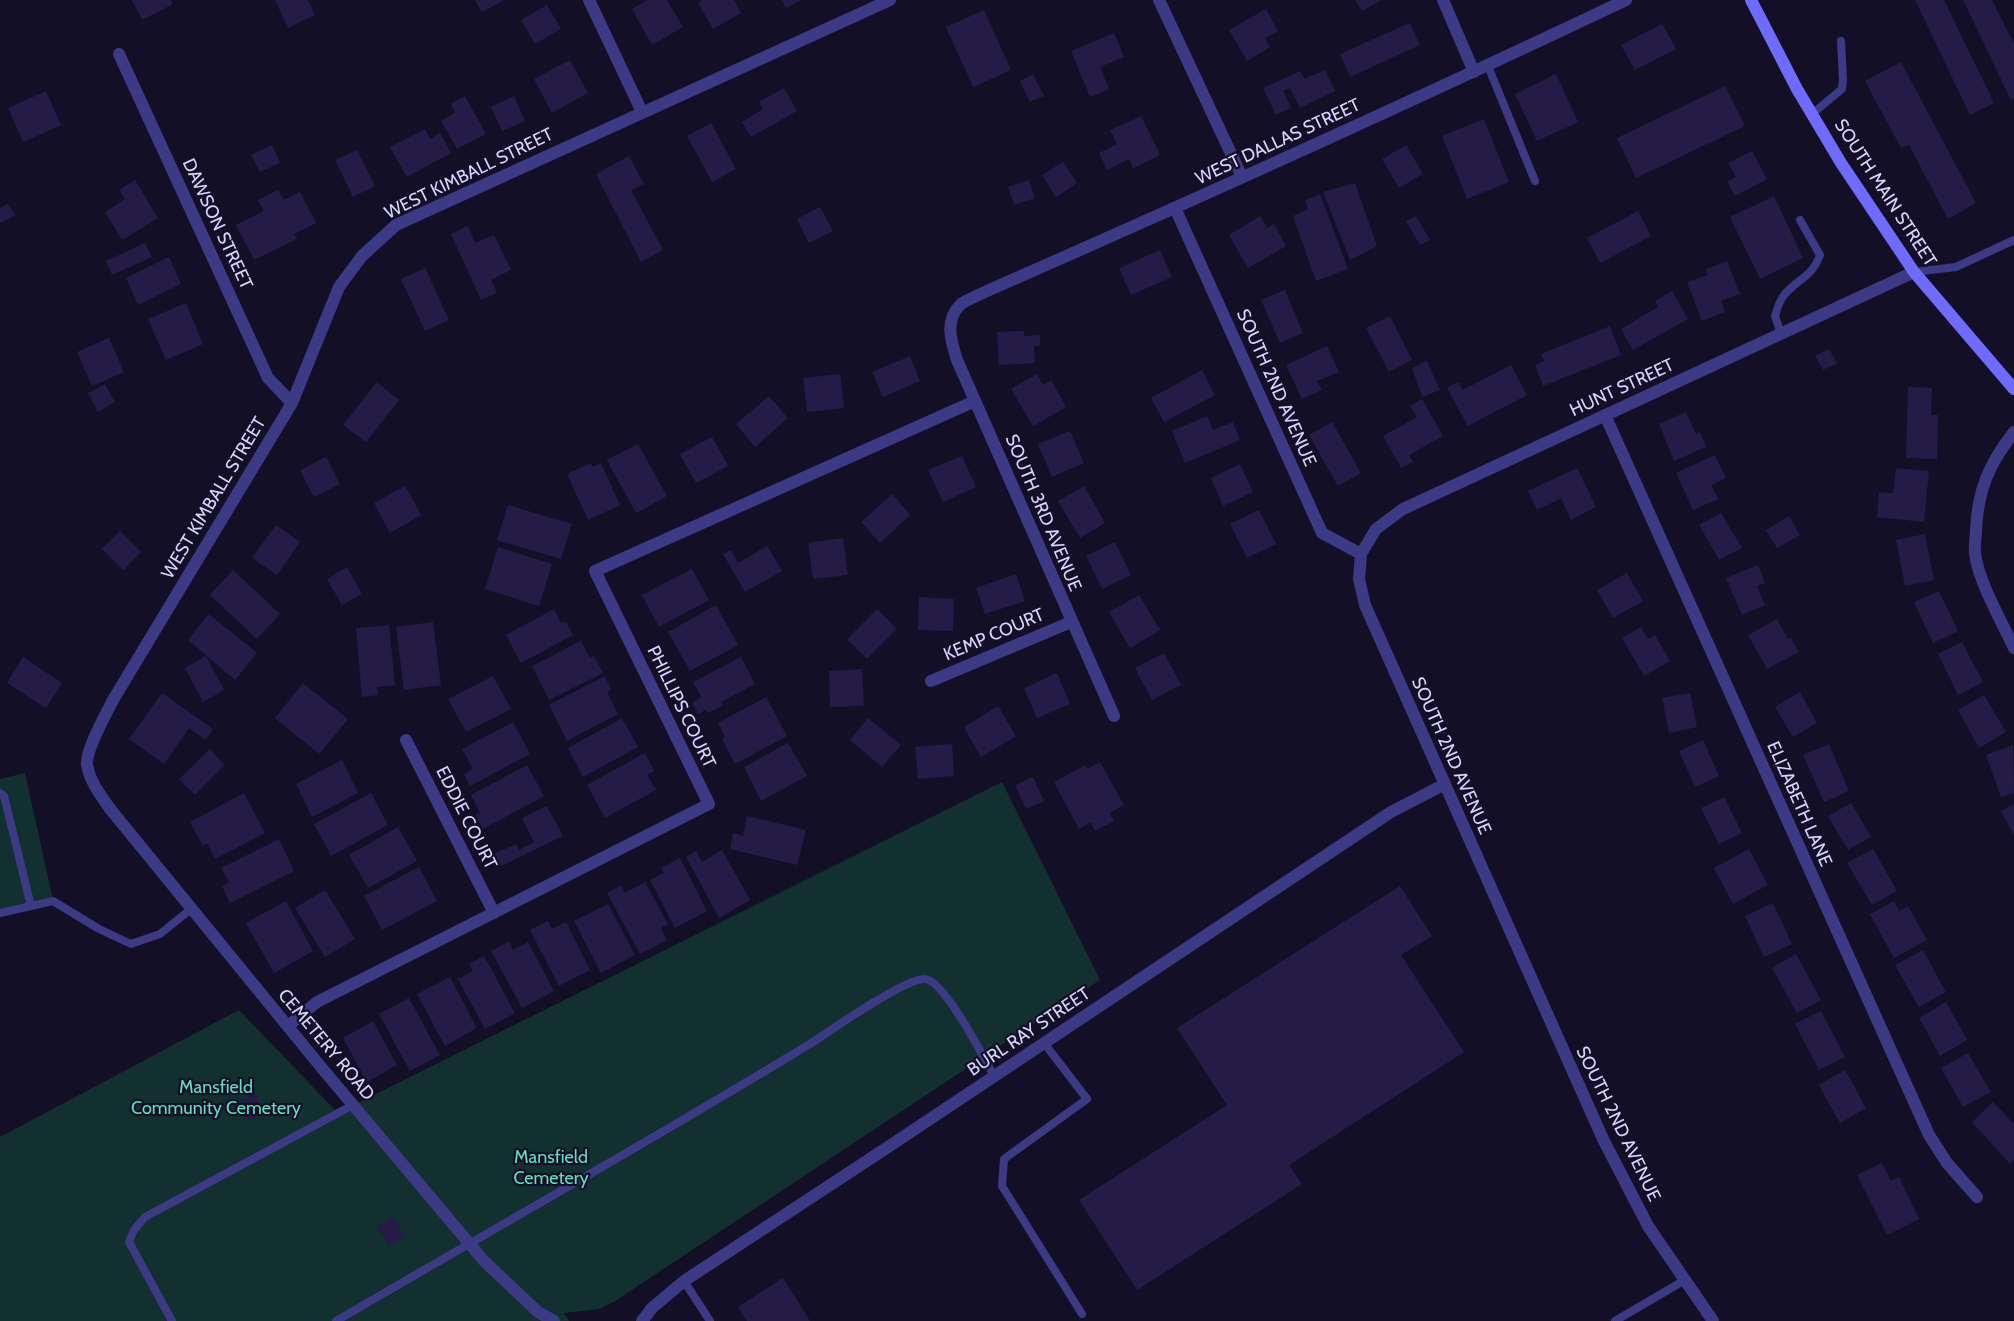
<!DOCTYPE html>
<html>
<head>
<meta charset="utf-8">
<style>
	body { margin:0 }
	canvas { display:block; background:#130f26 }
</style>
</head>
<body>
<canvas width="2014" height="1321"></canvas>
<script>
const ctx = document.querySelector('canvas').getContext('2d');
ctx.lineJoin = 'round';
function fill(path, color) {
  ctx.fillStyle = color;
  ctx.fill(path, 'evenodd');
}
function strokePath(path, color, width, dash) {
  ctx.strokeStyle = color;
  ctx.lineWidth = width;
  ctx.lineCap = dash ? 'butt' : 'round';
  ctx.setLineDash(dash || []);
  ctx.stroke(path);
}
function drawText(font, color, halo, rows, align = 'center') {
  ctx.font = font + ' Cabin,sans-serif';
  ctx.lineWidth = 4.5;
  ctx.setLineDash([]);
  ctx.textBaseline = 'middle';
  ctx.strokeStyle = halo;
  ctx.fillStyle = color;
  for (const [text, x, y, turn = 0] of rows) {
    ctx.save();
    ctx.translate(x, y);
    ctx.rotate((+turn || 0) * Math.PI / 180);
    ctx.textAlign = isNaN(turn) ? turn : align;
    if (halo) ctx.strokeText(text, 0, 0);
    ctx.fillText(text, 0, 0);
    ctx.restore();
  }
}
const green = new Path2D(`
	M25,773L53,900L0,911V779Z
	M1002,782L1100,980L615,1301L599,1309L564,1313L569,1321H0V1137L239,1010L338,1113Z`);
const building = new Path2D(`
	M132,0H171L173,4L142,20Z
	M275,0H308L315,15L288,28Z
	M475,0H504L482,12Z
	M647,0H667L683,27L652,45L632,9Z
	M703,0H734L741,13L713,29L698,3Z
	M782,0H801L786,8Z
	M1355,0H1381L1362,11Z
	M1915,0H1944L1994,103L1970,115Z
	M1963,0H1992L2014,44V98L2011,100Z
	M547,5L561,29L535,44L521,20Z
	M1266,9L1278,31L1265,38L1270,47L1247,61L1229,30Z
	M984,10L1011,70L973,87L946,27Z
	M1410,23L1420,45L1350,77L1340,54Z
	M1662,24L1676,49L1635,70L1621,45Z
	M1114,33L1124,57L1100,67L1109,89L1090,97L1071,51Z
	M570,60L588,93L552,113L534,79Z
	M1901,62L1976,203L1948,219L1909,145L1901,148L1865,81Z
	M1325,70L1335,91L1300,108L1290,88L1283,91L1291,108L1276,115L1263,88L1300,71L1304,79Z
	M1033,74L1044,96L1030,102L1020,81Z
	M1556,74L1578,122L1537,141L1515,94Z
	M1725,86L1745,126L1636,178L1617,138Z
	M784,88L797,111L751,137L742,122L763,109L759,102Z
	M46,91L61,125L23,142L8,108Z
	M465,96L486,134L457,149L441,121L455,113L451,104Z
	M514,96L525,121L502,131L491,107Z
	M1141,116L1160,155L1133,168L1129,159L1107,170L1099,153L1117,144L1110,130Z
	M1484,119L1509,182L1467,199L1442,136Z
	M711,123L736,169L712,182L687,136Z
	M425,129L430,139L440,133L451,153L407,177L390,147Z
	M272,145L280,163L260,172L251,155Z
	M1406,145L1423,174L1399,188L1382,159Z
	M357,150L375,186L353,197L335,160Z
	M1752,151L1767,179L1735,196L1727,182L1736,177L1728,163Z
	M629,156L644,184L631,190L663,250L641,262L596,174Z
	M1063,162L1077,183L1056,197L1042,175Z
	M135,180L158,218L122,240L105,212L125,199L119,190Z
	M1029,180L1035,198L1014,205L1008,187Z
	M1355,183L1377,246L1350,260L1323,192Z
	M278,190L284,200L300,192L316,223L294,234L297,239L254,260L236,225L264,211L258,200Z
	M1320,194L1348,269L1316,281L1293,216L1308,209L1305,200Z
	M1774,196L1803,258L1760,279L1730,217Z
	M8,204L15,215L0,223V208Z
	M820,207L833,231L809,243L797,219Z
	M1638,211L1651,236L1600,263L1587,238Z
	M1260,216L1267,228L1274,224L1286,246L1248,268L1229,235Z
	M1416,216L1430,240L1420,245L1406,221Z
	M468,226L475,243L494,235L511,270L491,280L497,293L481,300L451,234Z
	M145,243L152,257L112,275L106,261Z
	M1160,250L1172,277L1131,295L1119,268Z
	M169,257L181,284L138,305L126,278Z
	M1727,261L1740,294L1721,301L1725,312L1702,321L1687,282L1708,275L1706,269Z
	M425,268L449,320L425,331L401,279Z
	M1285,290L1303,333L1280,343L1261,300Z
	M1672,291L1688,319L1633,350L1621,329L1658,307L1655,301Z
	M186,303L203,344L166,360L148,319Z
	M1390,316L1412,360L1389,372L1366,328Z
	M1610,326L1621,355L1543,386L1535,365L1544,361L1541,354Z
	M1024,331V336L1040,335V346H1034L1035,363L999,365L997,332Z
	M109,338L124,372L92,386L77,352Z
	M1327,346L1339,372L1317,381L1322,390L1302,399L1286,365Z
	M1829,349L1837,363L1823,370L1815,356Z
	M910,356L920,381L883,397L872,372Z
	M1427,361L1440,390L1422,397L1412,368Z
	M1511,365L1527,395L1468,426L1447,388L1458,382L1463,390Z
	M1202,370L1215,395L1164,422L1151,398Z
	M840,374L844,408L807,412L803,378Z
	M1037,374L1043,385L1051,380L1066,407L1033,426L1011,389Z
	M377,382L399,400L366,442L343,425Z
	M105,384L115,402L98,412L88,393Z
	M1908,387L1932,388L1931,415H1938L1937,459L1906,458Z
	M769,396L788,418L755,447L736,424Z
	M1422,399L1443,436L1409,455L1413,462L1401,468L1383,436L1417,417L1410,406Z
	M1686,412L1696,434L1700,432L1706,447L1674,461L1659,424Z
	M1207,416L1213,430L1233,422L1240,440L1185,463L1172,431Z
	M1332,422L1361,473L1338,486L1309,435Z
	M1070,431L1084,463L1052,477L1038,444Z
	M712,437L728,466L696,483L680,454Z
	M638,444L667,496L636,513L607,460Z
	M1715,455L1726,478L1711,485L1718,499L1693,510L1676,473Z
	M962,456L976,487L943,502L928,470Z
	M326,457L340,484L314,497L300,470Z
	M591,463L593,467L601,463L620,505L588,520L567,474Z
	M1240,464L1253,492L1223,506L1211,478Z
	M1577,468L1596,507L1571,520L1561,498L1537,510L1528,491Z
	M1896,468L1929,471L1924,522L1877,517L1879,492L1893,493Z
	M405,486L421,515L390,533L374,503Z
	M1084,486L1105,523L1080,538L1058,501Z
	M892,494L910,515L880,543L861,522Z
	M508,505L572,524L561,559L497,540Z
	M1259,510L1276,544L1247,558L1230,524Z
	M1721,513L1742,548L1719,560L1699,525Z
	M1789,516L1800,535L1777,548L1766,530Z
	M276,525L300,542L277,575L252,558Z
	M120,531L141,552L123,570L102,549Z
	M1925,534L1934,580L1905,586L1896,540Z
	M843,538L848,575L813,579L808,543Z
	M1115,542L1131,575L1102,589L1086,556Z
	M767,546L782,571L745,592L723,554L731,550L738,563Z
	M498,547L552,564L539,606L485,589Z
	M1758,565L1765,583L1757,586L1765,605L1742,615L1726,578Z
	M347,567L362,594L342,605L327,579Z
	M692,569L709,600L659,627L642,595Z
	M233,570L280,614L257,639L210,595Z
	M1627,573L1643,601L1613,618L1597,590Z
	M1016,574L1025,601L985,614L976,588Z
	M1939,591L1958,631L1933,643L1914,602Z
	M1139,595L1160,630L1130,648L1109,612Z
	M919,597L954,599L953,631L918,630Z
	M716,605L738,645L690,671L668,632Z
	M554,609L561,623L566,622L573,635L521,663L506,635Z
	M877,609L897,629L867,659L847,639Z
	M209,614L257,653L235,680L188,640Z
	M1777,619L1788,639L1791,638L1799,652L1767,669L1748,635Z
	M433,622L441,685L404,690L396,627Z
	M389,625L395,685L377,687L378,695L362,697L356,628Z
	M1641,627L1648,639L1655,635L1670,661L1644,676L1622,638Z
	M581,641L590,658L594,656L603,673L549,700L532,666Z
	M1962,642L1983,682L1958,695L1938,654Z
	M1164,653L1181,685L1152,700L1135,668Z
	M206,656L224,690L203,702L185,668Z
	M23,657L62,683L46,708L7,683Z
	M741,657L755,684L721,702L723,705L708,713L706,710L698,714L692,703L701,697L693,682Z
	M862,669L864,706L830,707L829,671Z
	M1057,673L1070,704L1037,718L1024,688Z
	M493,676L511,709L466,732L448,699Z
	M605,676L611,690L607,692L618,714L567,741L549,705Z
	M303,683L348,719L319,754L275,718Z
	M1800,692L1817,723L1793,737L1775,707Z
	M162,693L213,729L206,740L189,728L164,764L129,739Z
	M1690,693L1697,727L1669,733L1662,698Z
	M1984,695L2006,732L1979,748L1958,710Z
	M766,697L787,736L735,764L722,739L725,737L718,723Z
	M998,706L1016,736L981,757L964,727Z
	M622,718L638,747L583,777L568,748Z
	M868,718L901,745L882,767L850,740Z
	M513,722L530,754L470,786L464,774L473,769L462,749Z
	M1703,740L1719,776L1695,787L1679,751Z
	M788,743L807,776L761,801L744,767Z
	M952,744L954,776L918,779L915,747Z
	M1829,744L1849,791L1824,802L1803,755Z
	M2013,745L2014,793L2001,797L1986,755Z
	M210,749L225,765L195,795L179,779Z
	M645,753L654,771L647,775L656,790L605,818L587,785Z
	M342,760L358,793L312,817L296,784Z
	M1100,762L1124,805L1110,813L1114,821L1095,831L1091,822L1079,829L1054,782L1085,765L1087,769Z
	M527,765L544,796L483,829L475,815L480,813L471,795Z
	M1033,777L1044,801L1026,809L1015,785Z
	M244,793L265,833L215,859L207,843L203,846L190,822Z
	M371,793L388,825L331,856L314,824Z
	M1724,797L1742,833L1719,844L1701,808Z
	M1851,803L1871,837L1848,850L1828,816Z
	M2014,804V836L2001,811Z
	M547,806L563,836L501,866L494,854L516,844L519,850L534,842L522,818Z
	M747,816L806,830L797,865L730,849L733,833L743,836Z
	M398,827L417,861L368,888L349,855Z
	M279,839L294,871L230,903L222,886L229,882L221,868Z
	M1749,849L1768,885L1733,904L1714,868Z
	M1873,849L1897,891L1872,905L1847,863Z
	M722,850L750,900L719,918L686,857L696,851L702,862Z
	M680,858L707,911L675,928L650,880L664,873L661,868Z
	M419,867L437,901L382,930L364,896Z
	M645,882L668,924L661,928L667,940L640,954L607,893L621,885L625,893Z
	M1400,886L1432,936L1401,955L1464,1052L1289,1165L1302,1184L1137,1290L1079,1200L1227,1105L1177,1028Z
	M325,890L355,939L325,957L295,908Z
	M286,901L313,951L274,973L246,923Z
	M1894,901L1899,911L1908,906L1927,940L1894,958L1870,914Z
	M1773,903L1792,944L1764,957L1745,916Z
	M608,904L635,955L601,973L574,921Z
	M548,921L552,929L566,922L590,970L559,986L530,930Z
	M509,941L513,950L528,942L554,991L522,1008L491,951Z
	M1923,950L1946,992L1919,1007L1895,965Z
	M1796,954L1821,1000L1797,1013L1772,968Z
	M484,956L515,1013L485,1029L458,979L473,971L469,964Z
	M450,977L477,1028L445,1046L417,994Z
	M409,998L440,1055L410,1071L379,1014Z
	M1946,1002L1967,1040L1940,1056L1919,1018Z
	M1821,1011L1845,1057L1819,1070L1795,1024Z
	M373,1021L397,1065L367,1082L343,1038Z
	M1968,1053L1991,1092L1963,1107L1941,1068Z
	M1845,1070L1866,1108L1840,1123L1819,1085Z
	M254,1093L265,1112L249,1121L238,1102Z
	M1993,1102L2014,1124V1160L2010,1164L1972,1122Z
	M1882,1163L1891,1181L1899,1177L1919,1219L1887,1235L1857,1175Z
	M393,1216L405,1237L388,1246L377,1226Z
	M783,1278L810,1321H747L738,1307Z`);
const service = new Path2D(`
	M1488,66L1535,181
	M1812,114L1842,89L1843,80L1841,41
	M1914,272L1956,267L2014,240
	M1781,334L1775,316C1777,309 1780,299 1785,294C1799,278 1812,277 1820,255L1800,220
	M0,793L4,796L31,906
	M0,913L53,901L99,929L131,944L160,934L191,909
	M1044,1043L1087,1099L1004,1159L1002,1186L1082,1314
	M684,1281L710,1321
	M172,1321L129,1242L134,1230L145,1217L353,1105
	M336,1321C495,1228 656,1138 813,1042C833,1029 905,978 925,979C944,980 984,1058 994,1076
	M1615,1321L1685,1280`);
const minor = new Path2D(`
	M589,0L642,112
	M1159,0L1242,177
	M1443,0L1474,72
	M119,54L268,378L292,403
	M1175,208L1322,533L1361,554
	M1605,415L1929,1135L1947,1163L1977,1197
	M2014,432C1989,464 1978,489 1976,530C1976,537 1974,545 1975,553C1978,581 2002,622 2014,648
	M931,681L1071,622
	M1114,716L957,360C951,341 944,320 961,304C968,299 979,295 987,291C1201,197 1415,100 1626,0
	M406,740L494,913
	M288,1026L317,1002L709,804L595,571L975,401
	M554,1321L538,1312L484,1261L321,1067L111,810C101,796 90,782 87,765C85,751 106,714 113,700L292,403L339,287L362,256L396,225L890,0
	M642,1321L652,1308L684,1281L885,1149L1391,812L1445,784`);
const tertiary = new Path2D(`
	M1713,1321L1648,1226L1603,1139L1365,605L1359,579L1361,554L1376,529L1403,509L1914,272`);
const secondary = new Path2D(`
	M1751,0L1797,89L1841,163L1914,272L2014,389`);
const streetNames = [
	["WEST DALLAS STREET",1278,142,-25],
	["WEST KIMBALL STREET",469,174,-26],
	["SOUTH MAIN STREET",1885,193,57],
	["DAWSON STREET",217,224,65],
	["SOUTH 2ND AVENUE",1276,388,66],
	["HUNT STREET",1622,388,-25],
	["WEST KIMBALL STREET",214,498,-59],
	["SOUTH 3RD AVENUE",1043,513,67],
	["KEMP COURT",994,635,-23],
	["PHILLIPS COURT",681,707,64],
	["SOUTH 2ND AVENUE",1451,756,66],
	["ELIZABETH LANE",1799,804,66],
	["EDDIE COURT",466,818,63],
	["BURL RAY STREET",1029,1032,-34],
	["CEMETERY ROAD",326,1045,50],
	["SOUTH 2ND AVENUE",1618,1124,64]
];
const parkNames = [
	["Mansfield",216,1088],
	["Community Cemetery",216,1109],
	["Mansfield",551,1158],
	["Cemetery",551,1179]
];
fill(green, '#12302f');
fill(building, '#241b47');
strokePath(service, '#3d3a85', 8);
strokePath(minor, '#3d3a85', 12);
strokePath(tertiary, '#3d3a85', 12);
strokePath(secondary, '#6f6bff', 12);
drawText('18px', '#d9d4ff', '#130f26', streetNames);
drawText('18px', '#5fe0c0', '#130f26', parkNames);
</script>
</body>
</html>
